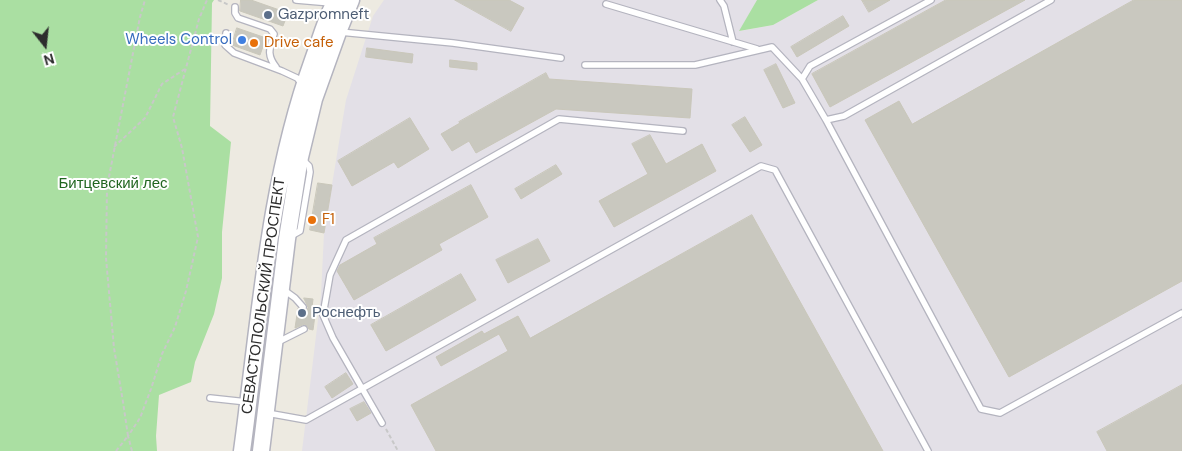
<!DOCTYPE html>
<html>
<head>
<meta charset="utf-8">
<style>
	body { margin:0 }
	#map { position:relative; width:1182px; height:451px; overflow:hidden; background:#edeae1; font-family:"DM Sans",sans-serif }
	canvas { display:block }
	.north { position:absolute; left:20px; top:20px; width:50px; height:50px; -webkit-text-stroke:4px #fff; paint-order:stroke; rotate:164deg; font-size:14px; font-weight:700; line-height:20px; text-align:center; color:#2d2d2d }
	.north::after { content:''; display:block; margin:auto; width:18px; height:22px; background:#2d2d2d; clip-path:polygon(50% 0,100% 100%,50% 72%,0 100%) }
</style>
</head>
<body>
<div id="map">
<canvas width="1182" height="451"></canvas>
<div class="north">N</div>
</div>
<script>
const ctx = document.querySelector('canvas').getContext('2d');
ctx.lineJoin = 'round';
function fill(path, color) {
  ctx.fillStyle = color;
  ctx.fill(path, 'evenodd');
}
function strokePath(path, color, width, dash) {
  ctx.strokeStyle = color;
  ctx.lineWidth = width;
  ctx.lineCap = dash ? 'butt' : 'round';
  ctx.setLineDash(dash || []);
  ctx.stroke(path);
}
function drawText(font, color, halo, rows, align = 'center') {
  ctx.font = font + ' "DM Sans",sans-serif';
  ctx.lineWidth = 4;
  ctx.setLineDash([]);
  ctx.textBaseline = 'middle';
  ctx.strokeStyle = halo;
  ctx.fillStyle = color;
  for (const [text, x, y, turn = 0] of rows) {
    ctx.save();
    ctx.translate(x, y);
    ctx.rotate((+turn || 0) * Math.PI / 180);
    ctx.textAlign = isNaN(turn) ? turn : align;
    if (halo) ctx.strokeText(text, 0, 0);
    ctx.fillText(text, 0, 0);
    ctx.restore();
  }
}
const industrial = new Path2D(`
	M384,0H757L740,31L773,25L818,0H1182V451H302L321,295L324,233L346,100L373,16Z`);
const green = new Path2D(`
	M0,0H214L212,3L210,126L231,142L222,232V278L214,314L195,362L191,382L159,395L156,436L157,451H0Z
	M757,0H818L773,25L739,31Z`);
const building = new Path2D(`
	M241,0H251L288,13L283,26L240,11Z
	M455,0H509L524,8L511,31Z
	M862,0H890L869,12Z
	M946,0H1025L830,107L812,74Z
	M1134,0H1182V281L1009,377L865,120L899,101L912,124Z
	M843,16L849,26L797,57L791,47Z
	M237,28L266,38L260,55L232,45Z
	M367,48L413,54L412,63L366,57Z
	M450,60L477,63V70L450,67Z
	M776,64L795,103L783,108L764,70Z
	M546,73L549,79L692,89L690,118L556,109L476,153L469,141L452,151L441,134L460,123L459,122Z
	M745,117L762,145L750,152L732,125Z
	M410,118L429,149L398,168L394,162L352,186L338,161Z
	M650,135L666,164L702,144L716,171L614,227L599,201L648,174L632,144Z
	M556,165L562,174L521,199L515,189Z
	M318,183L332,185L324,233L310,230Z
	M471,185L488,217L439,244L442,250L354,300L337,271L340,265L377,244L374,238Z
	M752,215L883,451H436L411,405L508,351L499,334L441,366L436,357L482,331L484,334L518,316L530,338Z
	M538,239L550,261L508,283L496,260Z
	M461,274L476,300L386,351L371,325Z
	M304,298L313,299L312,308H316L313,330L309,329L305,324L295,328L298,308L303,312L308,308Z
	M346,373L353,384L332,398L325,387Z
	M1182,385V451H1107L1097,432Z
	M364,402L371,413L357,421L350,409Z`);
const path = new Path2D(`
	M218,0L229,5
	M114,147L145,118L162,84L185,69
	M386,429L398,451
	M116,451L128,436L123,402L114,348L106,258L107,187L140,17L145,0
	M132,451L128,436L140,418L151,389L162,354L175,327L186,291L198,237L182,148L173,117L199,19L207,0`);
const lane = new Path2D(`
	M296,0L331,3
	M720,0L724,6L733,42
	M931,0L810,66L802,79L826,120L844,116L1051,0
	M606,4L757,49
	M235,7V13L238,18L270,29L274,34C270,48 266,54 276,67
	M340,32L453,43L561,58
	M226,33L225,45L234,53L282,71L297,78L302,84
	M585,65H695L772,47L802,79
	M826,120L981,409L1000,413L1182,313
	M291,236L300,231L310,172L309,166L303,160
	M284,290L295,298L303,307
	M278,342L304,329
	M210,398L247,402
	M267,413L306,420L761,166L775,170L928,451
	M382,423L333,338L323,315L330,275L346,240L559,119L683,131`);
const secondary = new Path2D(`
	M242,451C260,320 268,185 313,60C320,41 326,18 336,0
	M261,451L287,239L300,157L314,99L338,32L351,0`);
const markers = [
	[268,15,5,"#5c6f8a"],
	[242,40,5,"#3f7fe0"],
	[254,43,5,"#e8710a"],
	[312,220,5,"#e8710a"],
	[302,313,5,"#5c6f8a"]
];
const serviceNames = [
	["Gazpromneft",278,15],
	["Роснефть",312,313]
];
const shopNames = [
	["Wheels Control",232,40]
];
const foodNames = [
	["Drive cafe",264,43],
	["F1",322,220]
];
const parkNames = [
	["Битцевский лес",113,184]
];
const streetNames = [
	["СЕВАСТОПОЛЬСКИЙ ПРОСПЕКТ",264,296,-82]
];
fill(industrial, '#e3e0e7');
fill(green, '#aadfa2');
fill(building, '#c9c8bf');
strokePath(building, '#c9c7ba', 1);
strokePath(lane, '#b4b4bf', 8);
strokePath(secondary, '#b4b4bf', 19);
strokePath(path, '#c8c8c8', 2, [4, 2.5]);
strokePath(lane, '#fff', 5.5);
strokePath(secondary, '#fff', 16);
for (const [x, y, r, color] of markers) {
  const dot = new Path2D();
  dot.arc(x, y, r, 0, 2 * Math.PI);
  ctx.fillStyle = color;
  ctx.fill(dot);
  strokePath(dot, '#fff', 2);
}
drawText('15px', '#4e5e75', '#fff', serviceNames, 'left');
drawText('15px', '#366cbe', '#fff', shopNames, 'right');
drawText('15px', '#c56008', '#fff', foodNames, 'left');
drawText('15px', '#216620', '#fff', parkNames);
drawText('15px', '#2d2d2d', '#fff', streetNames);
</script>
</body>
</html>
